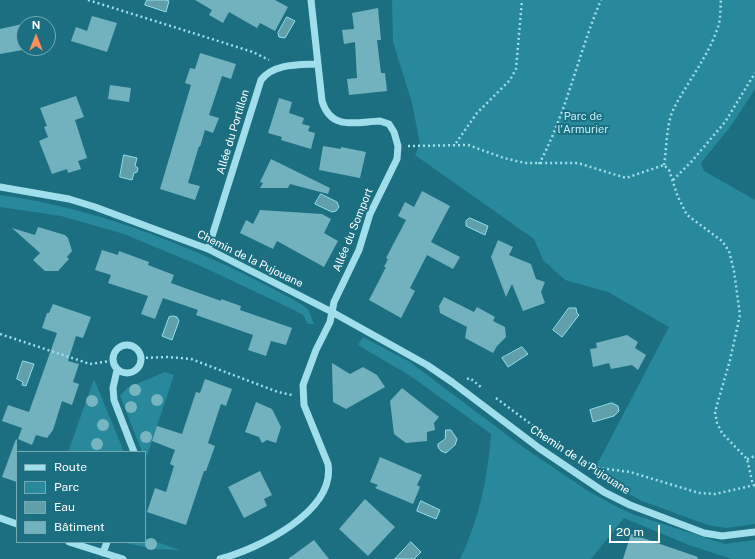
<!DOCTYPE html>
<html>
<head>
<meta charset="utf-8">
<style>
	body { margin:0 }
	#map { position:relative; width:755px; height:559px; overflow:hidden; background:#1b6f80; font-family:"Public Sans",sans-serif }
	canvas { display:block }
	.legend { position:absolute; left:16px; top:451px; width:130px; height:92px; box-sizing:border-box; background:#1b6f80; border:1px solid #76a9b3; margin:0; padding:5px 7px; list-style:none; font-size:12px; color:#fff }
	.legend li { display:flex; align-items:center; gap:8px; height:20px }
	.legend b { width:20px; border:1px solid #76a9b3 }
	.north { position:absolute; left:16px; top:16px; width:40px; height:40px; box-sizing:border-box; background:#1b6f80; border:1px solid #76a9b3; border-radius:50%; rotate:0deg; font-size:11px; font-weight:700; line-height:16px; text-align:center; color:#fff }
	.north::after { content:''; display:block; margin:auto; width:14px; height:18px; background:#fb8e5b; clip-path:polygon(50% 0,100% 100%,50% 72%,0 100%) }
	.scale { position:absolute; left:609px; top:525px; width:51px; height:18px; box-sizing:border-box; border:2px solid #fff; border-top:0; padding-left:5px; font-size:12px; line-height:14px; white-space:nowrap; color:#fff; -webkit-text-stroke:3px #1b6f80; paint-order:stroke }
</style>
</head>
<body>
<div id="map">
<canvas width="755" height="559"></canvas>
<ul class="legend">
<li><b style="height:5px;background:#9fdeea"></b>Route</li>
<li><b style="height:11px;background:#27899b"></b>Parc</li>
<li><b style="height:11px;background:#619faa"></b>Eau</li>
<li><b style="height:11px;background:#72b2bf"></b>Bâtiment</li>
</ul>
<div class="north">N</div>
<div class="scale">20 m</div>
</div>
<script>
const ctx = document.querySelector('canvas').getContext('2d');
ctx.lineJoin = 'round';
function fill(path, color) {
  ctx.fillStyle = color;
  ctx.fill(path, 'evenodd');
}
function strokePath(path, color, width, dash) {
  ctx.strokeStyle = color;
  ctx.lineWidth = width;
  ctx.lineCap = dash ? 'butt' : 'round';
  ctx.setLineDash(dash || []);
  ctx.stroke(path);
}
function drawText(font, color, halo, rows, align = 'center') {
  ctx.font = font + ' "Public Sans",sans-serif';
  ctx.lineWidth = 4;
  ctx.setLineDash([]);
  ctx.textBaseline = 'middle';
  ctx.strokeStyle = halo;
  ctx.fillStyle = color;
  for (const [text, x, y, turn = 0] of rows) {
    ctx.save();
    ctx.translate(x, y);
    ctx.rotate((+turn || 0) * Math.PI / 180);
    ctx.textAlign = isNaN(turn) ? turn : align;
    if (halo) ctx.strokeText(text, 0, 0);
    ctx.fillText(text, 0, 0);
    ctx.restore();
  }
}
const green = new Path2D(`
	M392,0H755V89L731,126L701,163L704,171L755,200V524L726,528L708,525L642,501L592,474L669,327L608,292L565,280L543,260L534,239L415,155L420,144L412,103L393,42Z
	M0,195C104,209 204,251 296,301L308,309L314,324H308L303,315L294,310L203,267L124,234L61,216L0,207Z
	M363,337L410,362L523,447L585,489L617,507L635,515L725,544L755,540V559H732L689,545L624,518L591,559H460C479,520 488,477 491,434L412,377L358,345Z
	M165,372L174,375L147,456L145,452H142L120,396L127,388Z
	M94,379L124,452H68Z
	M145,538L180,550L155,549L120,542H145Z`);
const water = new Path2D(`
	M147,0H166L169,1L166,12L145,5Z
	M287,17L295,21L285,38L279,37L278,33Z
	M124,155L137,158L135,166L138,168L137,172L134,173L132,180L120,177Z
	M321,194L337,202L339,207L336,211L332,212L315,204Z
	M470,218L488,226L485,235L466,226V221Z
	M569,308H576L577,313L579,315L562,337L553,330Z
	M173,316L177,317L179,321L172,340L162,336L169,317Z
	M522,347L528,354L508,367L502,358Z
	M23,361L34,364L26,386L22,385L23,382L17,379Z
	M612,403L618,406L619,411L614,416L593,422L590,410Z
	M446,430H451L457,439L455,445L446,453L441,451L438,447V444L445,439Z
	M421,501L440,510L436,519L417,511Z
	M411,542L421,552L414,559H395Z`);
const building = new Path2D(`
	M195,0H275L288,7L275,31L260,23L257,28L229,12L223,23L209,15L212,10Z
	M378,8L381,40H377L381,73H385L387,91L349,95L347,79L357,78L355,42L344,44L342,30L354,29L352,13Z
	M92,16L117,23L107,52L71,41L76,27L87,31Z
	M45,19L46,24H24V48H34L0,54V29Z
	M200,53L236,64L231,79L222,76L209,115L219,118L213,133L205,130L200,147L199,146L188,183L200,186L195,200L160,189L191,85L185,83L190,68L195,69Z
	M110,85L131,88L129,102L108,99Z
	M76,96L84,117L75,120L87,158L78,161L81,169L68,173L67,169L52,174L39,141L48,137L44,127L47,126L40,108Z
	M279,98L292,102L289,113L304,118L302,124L310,126L308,131L315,133L311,149L281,140L282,137L268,133Z
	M323,146L341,149V147L366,152L360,178L319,170Z
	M271,159L330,188L328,194L290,184L288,188H260L263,183L260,182Z
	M422,191L450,206L431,242L460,257L453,269L427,255L410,288L415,291L401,318L369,300L386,267H384L388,259L386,258L406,220L398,216L405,202L414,207Z
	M260,210L322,214L331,219L324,233L338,241L324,267L277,241L273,249L240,233L246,220L253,224Z
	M38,227L65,235L68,238L72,251L67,257L69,259L58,271H45L33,260L40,253L12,228L35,235Z
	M498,240L513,247L509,255L531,264L536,279L545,282L541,292L545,303L523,311L512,284L506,297L491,257Z
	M102,250L118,255L119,251L149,262L148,265L174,275L171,283L221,301V299L241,306L240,310L292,328L286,345L271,341L266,356L248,350L253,335L196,315L198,310L163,298L155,319L141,314L148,296L108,283L111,275L95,270Z
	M444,297L474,312L477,307L495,317L493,321L505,327L506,337L497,346L493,353L465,338L467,327L440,313L439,306Z
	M53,304L91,317L83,338L76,336L68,361L79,364L73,382L79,384L72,405L62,401L53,430L47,438L36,435L32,445L18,439L22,428L2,421L8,405L29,412L57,333L42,328L47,313H49Z
	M627,335L638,342L635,348L646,355L638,370L632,365L611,369L609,363L593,367L590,349L597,348L596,343Z
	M332,363L350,374L363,367L377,375L385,387L346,409L333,402Z
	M205,379L232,389L226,406L221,404L208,443L215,446L206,471H204L186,525L147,512L155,488L166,492L174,466L170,464L175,450L152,441L157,426L182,434L196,392L200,393Z
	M402,388L439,417L434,423L435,430L427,432V441L406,443L394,434L390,401Z
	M256,402L272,409L281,427L276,443L267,440L262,443L259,437L245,432Z
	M16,439L17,440V482L2,477Z
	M380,457L422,475L417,485L420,487L413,504L375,488L378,485L370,482Z
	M260,471L272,495L264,499L267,506L244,518L228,487Z
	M365,499L395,527L368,556L339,529Z
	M631,534L698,557L697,559H623Z
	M314,540L329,559H288Z`);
const path = new Path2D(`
	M88,0L253,52L269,60
	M456,143L477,113L510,80L516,69L522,0
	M408,146L468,145L504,158L525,163H578L626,178L664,165L669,170L678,197L687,215L722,241L729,251L734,271L740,315L730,360L715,412L717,423L722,433L747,459L753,485
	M539,164C567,112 578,54 601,0
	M664,165C667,147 666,124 674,108C688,81 708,57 718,27C721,19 720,9 721,0
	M673,180L692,161L725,122L755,73
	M0,334L90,364L110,361
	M141,358L168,357L191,359L278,392L292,395
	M467,379L470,378L482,388
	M496,398L563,448
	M575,456L599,468L630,472L699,493L715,494L755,485
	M747,459L755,456`);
const minor = new Path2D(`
	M0,187L69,199L95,207L208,249L332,312L427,365L452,382L539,448L604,492L630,505L704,533L722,536L755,532
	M208,249L261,80C274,63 299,65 318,64
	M113 359a14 14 0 1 1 28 0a14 14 0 1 1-28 0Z
	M117,370L113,388L114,400L134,452
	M0,518L17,524
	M69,542L123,559
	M103,553L107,542
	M220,559C257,549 336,512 328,464L304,405L303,385L316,350L330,322L334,302L359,250L370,214L397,159L398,146L394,132L389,124L380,121C356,122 331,131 322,101L311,0`);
const trees = [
	[135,390],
	[157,400],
	[92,401],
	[131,407],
	[103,425],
	[146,437],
	[97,444],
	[151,544]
];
const parkNames = [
	["Parc de",583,117],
	["l'Armurier",583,130]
];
const streetNames = [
	["Allée du Portillon",233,132,-73],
	["Allée du Somport",353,230,-68],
	["Chemin de la Pujouane",250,259,26],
	["Chemin de la Pujouane",580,460,33]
];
fill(green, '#27899b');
fill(water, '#619faa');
strokePath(water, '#91dfec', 1);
fill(building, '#72b2bf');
strokePath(path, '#9fdeea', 2.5, [2, 3]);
strokePath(minor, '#9fdeea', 7);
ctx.fillStyle = '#77b5c1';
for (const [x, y] of trees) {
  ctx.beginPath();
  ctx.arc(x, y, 6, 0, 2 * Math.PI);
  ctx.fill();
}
drawText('11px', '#c3eff7', '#1b6f80', parkNames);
drawText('11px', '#fff', '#1b6f80', streetNames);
</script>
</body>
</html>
